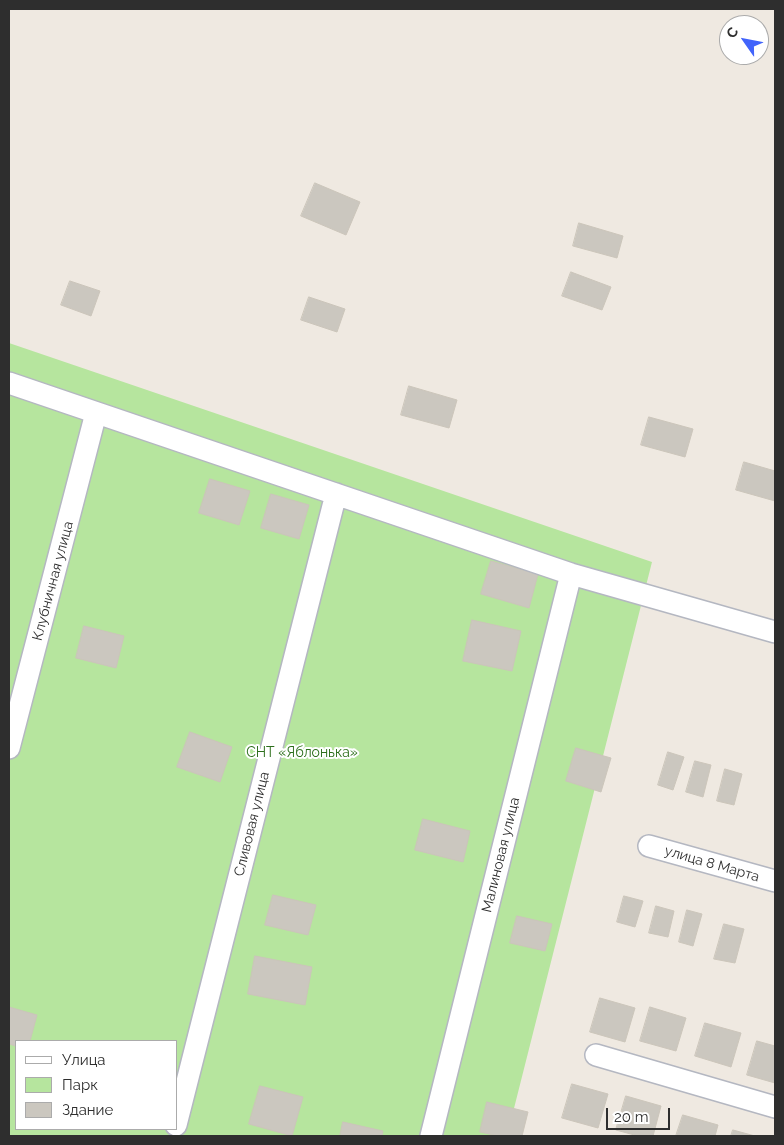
<!DOCTYPE html>
<html>
<head>
<meta charset="utf-8">
<style>
	body { margin:0 }
	#map { position:relative; width:784px; height:1145px; overflow:hidden; background:#efe9e1; font-family:Raleway,sans-serif }
	canvas { display:block }
	.frame { position:absolute; inset:0; border:10px solid #2e2e2e; pointer-events:none }
	.legend { position:absolute; left:15px; top:1040px; width:162px; height:90px; box-sizing:border-box; background:#fff; border:1px solid #ababab; margin:0; padding:6px 9px; list-style:none; font-size:15px; color:#2e2e2e }
	.legend li { display:flex; align-items:center; gap:10px; height:25px }
	.legend b { width:25px; border:1px solid #ababab }
	.north { position:absolute; left:719px; top:15px; width:50px; height:50px; box-sizing:border-box; background:#fff; border:1px solid #ababab; border-radius:50%; rotate:303deg; font-size:14px; font-weight:700; line-height:20px; text-align:center; color:#2e2e2e }
	.north::after { content:''; display:block; margin:auto; width:18px; height:22px; background:#4264fb; clip-path:polygon(50% 0,100% 100%,50% 72%,0 100%) }
	.scale { position:absolute; left:606px; top:1108px; width:64px; height:22px; box-sizing:border-box; border:2px solid #2e2e2e; border-top:0; padding-left:6px; font-size:15px; line-height:18px; white-space:nowrap; color:#2e2e2e; -webkit-text-stroke:4px #fff; paint-order:stroke }
</style>
</head>
<body>
<div id="map">
<canvas width="784" height="1145"></canvas>
<div class="frame"></div>
<ul class="legend">
<li><b style="height:6px;background:#fff"></b>Улица</li>
<li><b style="height:14px;background:#b6e59e"></b>Парк</li>
<li><b style="height:14px;background:#cbc7bf"></b>Здание</li>
</ul>
<div class="north">С</div>
<div class="scale">20 m</div>
</div>
<script>
const ctx = document.querySelector('canvas').getContext('2d');
ctx.lineJoin = 'round';
function fill(path, color) {
  ctx.fillStyle = color;
  ctx.fill(path, 'evenodd');
}
function strokePath(path, color, width, dash) {
  ctx.strokeStyle = color;
  ctx.lineWidth = width;
  ctx.lineCap = dash ? 'butt' : 'round';
  ctx.setLineDash(dash || []);
  ctx.stroke(path);
}
function drawText(font, color, halo, rows, align = 'center') {
  ctx.font = font + ' Raleway,sans-serif';
  ctx.lineWidth = 4;
  ctx.setLineDash([]);
  ctx.textBaseline = 'middle';
  ctx.strokeStyle = halo;
  ctx.fillStyle = color;
  for (const [text, x, y, turn = 0] of rows) {
    ctx.save();
    ctx.translate(x, y);
    ctx.rotate((+turn || 0) * Math.PI / 180);
    ctx.textAlign = isNaN(turn) ? turn : align;
    if (halo) ctx.strokeText(text, 0, 0);
    ctx.fillText(text, 0, 0);
    ctx.restore();
  }
}
const green = new Path2D(`
	M9,343L652,562L507,1136H9ZM16,1041H176V1129H16Z`);
const building = new Path2D(`
	M315,183L360,202L346,235L301,216Z
	M579,223L623,236L617,258L573,246Z
	M571,272L611,287L602,310L562,296Z
	M70,281L100,291L91,316L61,305Z
	M309,297L345,309L337,332L301,320Z
	M409,386L457,400L449,428L401,415Z
	M649,417L693,429L685,457L641,445Z
	M744,462L775,471V501L736,490Z
	M210,479L250,491L239,525L199,513Z
	M271,494L309,505L299,539L261,528Z
	M491,561L538,574L529,608L481,594Z
	M472,620L521,631L512,671L463,661Z
	M84,626L124,636L116,668L76,658Z
	M190,732L232,747L220,782L177,767Z
	M576,748L611,758L601,792L566,781Z
	M668,752L684,757L673,790L658,785Z
	M695,761L711,765L703,797L686,792Z
	M725,769L742,774L734,805L717,801Z
	M423,819L470,831L463,862L415,850Z
	M273,895L316,905L308,935L265,925Z
	M624,896L643,901L635,927L617,922Z
	M656,906L674,911L668,937L649,933Z
	M687,910L702,914L693,946L679,942Z
	M517,916L552,924L545,951L510,943Z
	M724,924L744,929L735,963L714,959Z
	M255,956L312,967L305,1005L248,994Z
	M600,998L635,1008L625,1042L590,1032Z
	M9,1007L37,1015L30,1041H16V1046L9,1044Z
	M650,1007L686,1018L676,1051L640,1041Z
	M705,1023L741,1033L731,1067L695,1056Z
	M757,1041L775,1046V1083L747,1075Z
	M572,1084L608,1094L598,1128L562,1118Z
	M260,1086L303,1097L292,1136L249,1124Z
	M626,1096L661,1106L653,1136H638L616,1130Z
	M487,1102L528,1112L522,1136H498L480,1132Z
	M683,1115L718,1125L715,1136H676Z
	M343,1122L383,1131L382,1136H340Z
	M733,1130L755,1136H731Z`);
const street = new Path2D(`
	M9,383L571,574L775,632
	M9,748L96,413
	M649,846L775,881
	M596,1055L775,1107
	M176,1125L336,494
	M431,1136L571,574`);
const streetNames = [
	["Клубничная улица",53,581,-75],
	["Сливовая улица",252,824,-76],
	["Малиновая улица",501,855,-76],
	["улица 8 Марта",712,864,16]
];
const parkNames = [
	["СНТ «Яблонька»",302,753]
];
fill(green, '#b6e59e');
fill(building, '#cbc7bf');
strokePath(building, '#cbc5ba', 1);
strokePath(street, '#b4b7c1', 24);
strokePath(street, '#fff', 21);
drawText('14px', '#2e2e2e', '#fff', streetNames);
drawText('14px', '#2c6e1b', '#fff', parkNames);
</script>
</body>
</html>
